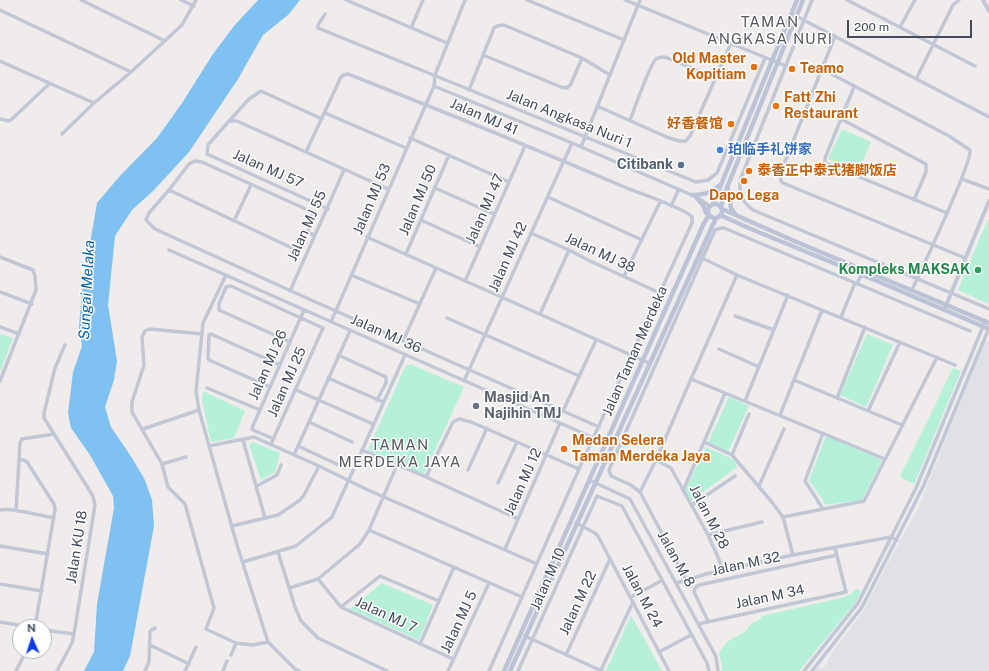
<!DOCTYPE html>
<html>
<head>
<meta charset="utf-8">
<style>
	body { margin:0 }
	#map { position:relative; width:989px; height:671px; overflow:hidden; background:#efeceb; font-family:"Public Sans",sans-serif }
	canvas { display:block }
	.north { position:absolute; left:12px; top:619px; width:40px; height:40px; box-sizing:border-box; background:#fff; border:1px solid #b4b7bd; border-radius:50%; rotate:357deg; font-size:11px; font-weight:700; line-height:16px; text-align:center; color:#434a5a }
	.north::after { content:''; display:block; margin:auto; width:14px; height:18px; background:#0d3de7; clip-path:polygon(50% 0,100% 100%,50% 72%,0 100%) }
	.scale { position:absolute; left:847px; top:20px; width:125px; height:18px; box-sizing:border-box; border:2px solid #434a5a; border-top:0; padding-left:5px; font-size:12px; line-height:14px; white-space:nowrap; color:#434a5a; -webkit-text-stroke:3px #fff; paint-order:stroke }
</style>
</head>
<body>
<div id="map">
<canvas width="989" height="671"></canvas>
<div class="north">N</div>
<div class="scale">200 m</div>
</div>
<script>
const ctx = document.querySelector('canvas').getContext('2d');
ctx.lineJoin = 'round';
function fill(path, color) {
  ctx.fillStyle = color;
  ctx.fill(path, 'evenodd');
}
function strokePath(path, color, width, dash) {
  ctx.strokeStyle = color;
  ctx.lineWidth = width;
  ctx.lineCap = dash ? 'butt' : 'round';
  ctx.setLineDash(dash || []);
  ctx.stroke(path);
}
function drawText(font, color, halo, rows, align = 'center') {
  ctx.font = font + ' "Public Sans","Noto Sans SC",sans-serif';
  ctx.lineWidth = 3;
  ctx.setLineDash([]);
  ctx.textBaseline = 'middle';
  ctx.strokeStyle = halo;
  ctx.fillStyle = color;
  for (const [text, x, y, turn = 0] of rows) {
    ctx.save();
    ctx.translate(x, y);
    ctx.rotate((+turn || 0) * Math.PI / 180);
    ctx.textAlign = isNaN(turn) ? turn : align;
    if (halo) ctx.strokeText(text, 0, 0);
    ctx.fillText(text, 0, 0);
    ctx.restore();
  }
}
const airport = new Path2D(`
	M985,340L989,342V671H815L818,666L823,669L835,648L862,613L899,542L917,511Z`);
const green = new Path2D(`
	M842,129L871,142L858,172L828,159Z
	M988,219H989V304L958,290Z
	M0,334L13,338L0,372Z
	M867,334L893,345L866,407L840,395Z
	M410,364L464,387L423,476L368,450L405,367Z
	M953,368L961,371L914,484L900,477Z
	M203,391L245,411L234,438L211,442L202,400Z
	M729,397L749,406L728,452L708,443Z
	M826,436L882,460L862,500L826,505L809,480Z
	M253,442L280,453L275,472L261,480L249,445Z
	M706,447L734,460L737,467L691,501L685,491Z
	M382,583L433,605L419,640L350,609Z
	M856,589L861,591L856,602L799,671H722V665L719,653C723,647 726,642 732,639C740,634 747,633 751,623L758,621L762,616L841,598L851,594Z
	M631,615L662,671H606Z`);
const water = new Path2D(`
	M258,0H300L288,15L263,35L238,79L189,152L153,191L132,210L115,236L108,305L117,361L114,380L105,407L111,427L132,458L145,480L152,500L154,526L130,656L123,671H84L94,652L97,604L114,508L113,496L90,455L71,428L68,413L73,372L82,346L79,326L83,284L97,203L119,177L157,138L182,103L213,54L234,26Z`);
const minor = new Path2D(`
	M81,0L165,41
	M181,0L194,6
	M346,0L447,43
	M527,0L624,40
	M625,0L786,66
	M812,0L741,178C738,193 741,201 753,210L989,309
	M847,0L975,66
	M0,10L131,72
	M325,14L318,25V28L696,182L708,180L717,173L765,58
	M794,15L989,117
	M900,27L915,0
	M411,28L423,0
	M835,36L780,174L781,181L783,183L965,258
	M483,55L561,87L567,88L571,84L582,58
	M0,61L94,103
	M822,69L949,136L970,150C973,160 921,271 912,290
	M916,79L953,5L959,0
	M434,86L572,143L694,196
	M854,87L825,158V163L947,213
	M469,90L494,28L497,26L504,25L582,58L610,75
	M597,106L669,138L679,141H686L690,136L731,43
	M325,113L406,148
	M0,119L9,121L12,119L49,84
	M841,119L926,164V172L914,200
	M230,120L249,99L261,91L322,119
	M630,120C634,110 650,64 656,59C659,57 662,57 665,57L716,78
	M62,134L94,103L131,72L182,25L196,0
	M410,138L509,182
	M581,147L640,0
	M306,152L341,77L344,75L348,74C442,111 536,149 629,189C640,193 687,210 692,217V223L579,469L489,671
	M962,179L989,189
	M435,188L494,214
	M169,190L292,248L299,247L308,233
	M548,197L642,240
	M700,199L709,206
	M671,206L679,189
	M328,209L207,154L208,145L229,121H237L388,189
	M421,220L480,247
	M234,221L251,185
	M531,233L569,250L590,261L660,293
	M315,235L308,233L313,216L310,211L202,162L195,161L189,164L169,190L149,213L146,220L155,229L311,300L599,427
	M367,237L649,363
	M169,250L612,446
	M406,254L449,155
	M0,257L33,270L35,276L36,290L0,381
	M702,258L737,275L955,365
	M226,275L203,323L196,391L199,410L237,545L268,642L295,669L299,671
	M351,275L420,304
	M624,276L660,202
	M465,281L525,146
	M857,284L861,275
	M290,291L344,170
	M0,292L32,304
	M540,314L569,250
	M735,316L774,330
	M841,317L855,283
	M447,318L579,376
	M331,322L434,86L435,75L465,0
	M0,327L19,334
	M202,334L150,329L145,331L142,337L144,365L132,402V412L162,464L168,487L185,504L214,608L206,629L236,643L252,645L268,642
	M403,341L436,268
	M719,349L759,367
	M338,355L386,377V383L377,400
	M328,378L383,402
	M691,379L885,459
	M794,380L902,425
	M464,381L572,143
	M270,387L209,360L208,358L209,335L211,334L280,365
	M207,388L260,410
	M296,390L373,424
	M837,398L865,327
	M745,401L788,295
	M563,411L596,340
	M868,411L900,342
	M780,415L822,310
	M309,422L352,442
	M143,429L199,410
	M823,433L805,481L823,509
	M274,439L253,430L252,428L304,310
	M243,440L265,518
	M704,442L732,455L771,501L783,517L793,555
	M271,444L323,328L231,286L226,287L219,304V310L290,342
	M209,446L254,437L319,466L368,490L537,564
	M298,446L343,467
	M362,450L426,477L518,519
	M294,455L350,331
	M732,455L749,414
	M19,459L24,460L27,462L54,504L55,509L35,627
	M656,460L671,468L708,535L724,571
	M162,464L186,457
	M468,470L487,428
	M426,477L453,422L459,419L471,422L579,469
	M589,480L630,499L713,651L716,657L718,671
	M498,483L517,442
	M257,486L277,475L281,465
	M759,486L784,429
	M683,491L725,393
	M640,492L656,460L691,379L737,275
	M692,505L735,476
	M0,510C10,507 42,516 54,518
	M16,511L20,443L22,439L54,434
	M783,517L864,501L937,357
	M576,523L595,533L598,536L669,671
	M232,526L278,515L300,500L304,495L319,466
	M369,530L522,597
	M708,535L762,522
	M0,546L48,554
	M505,549L560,423
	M278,552L295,607L301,621L318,638L387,671
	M243,562L296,546L332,517L405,355
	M318,579L341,607L453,659
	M686,579L640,492L631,485L611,476L609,470L715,230L721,228H724L970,331
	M677,583L706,574L793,555L891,537L897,540
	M0,584L42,591
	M289,588L318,579L360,544L369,530L397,465
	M631,597L661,581
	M341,607L380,576L439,601
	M708,621L694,592L695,588L699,585L837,555
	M0,622L30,627
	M698,624L846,592L835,548
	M44,630L74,634
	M525,636L602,671
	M420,644L454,567
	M150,645L189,664
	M659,652L691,635
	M231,655L236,643
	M566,655L610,559
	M601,670L633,602
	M16,671L26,651
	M57,671L72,643L74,634L95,505L93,496L44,418V413L55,368L65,345
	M145,671L149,662L150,631L155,628
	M185,671L196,647
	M223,671L227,661
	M448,671L489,583
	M518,671L597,496L622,506L707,663L709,671
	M804,671L858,603L916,488L984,324
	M812,671L862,607L923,487L989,328`);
const tertiary = new Path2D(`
	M983,0L989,11
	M945,308L989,201`);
const secondary = new Path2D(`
	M728,189L731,208L735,214
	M692,195C702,195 713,193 720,185
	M696,197L703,205L706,213
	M708 211a7 7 0 1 1 14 0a7 7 0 1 1-14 0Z
	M713,204L797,0
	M721,207L724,195L803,0
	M722,209L792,240L989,323
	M720,215L751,229L877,281L989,329
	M504,671L704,223L709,215
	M510,671L716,218`);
const markers = [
	[754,67,4,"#e8710a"],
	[792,69,4,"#e8710a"],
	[776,106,4,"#e8710a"],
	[731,124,4,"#e8710a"],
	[720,150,4,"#3f7fe0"],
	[681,165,4,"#5c6f8a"],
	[749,171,4,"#e8710a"],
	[744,181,4,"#e8710a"],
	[978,270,4,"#2e9e5b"],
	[476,406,4,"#6b7280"],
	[564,449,4,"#e8710a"]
];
const foodNames = [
	["Old Master",746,59,"right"],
	["Kopitiam",746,75,"right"],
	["Teamo",800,69],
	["Fatt Zhi",784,98],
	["Restaurant",784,114],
	["好香餐馆",723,124,"right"],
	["泰香正中泰式猪脚饭店",757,171],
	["Dapo Lega",744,196,"center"],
	["Medan Selera",572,441],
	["Taman Merdeka Jaya",572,457]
];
const streetNames = [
	["Jalan MJ 41",484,117,23],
	["Jalan Angkasa Nuri 1",569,119,22],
	["Jalan MJ 57",268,169,24],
	["Jalan MJ 53",372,199,-67],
	["Jalan MJ 50",418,200,-67],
	["Jalan MJ 47",485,209,-66],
	["Jalan MJ 55",307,226,-66],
	["Jalan MJ 38",600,253,25],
	["Jalan MJ 42",508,257,-66],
	["Jalan MJ 36",386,334,24],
	["Jalan Taman Merdeka",635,351,-66],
	["Jalan MJ 26",268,365,-66],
	["Jalan MJ 25",287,382,-66],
	["Jalan MJ 12",523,482,-66],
	["Jalan M 28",709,517,63],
	["Jalan KU 18",77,547,-81],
	["Jalan M 8",676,559,61],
	["Jalan M 32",746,564,-12],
	["Jalan M 10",548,579,-66],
	["Jalan M 24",642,596,62],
	["Jalan M 34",770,597,-12],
	["Jalan M 22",578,603,-65],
	["Jalan MJ 7",386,615,25],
	["Jalan MJ 5",459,622,-65]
];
const shopNames = [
	["珀临手礼饼家",728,150]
];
const serviceNames = [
	["Citibank",673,165]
];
const leisureNames = [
	["Kompleks MAKSAK",970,270]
];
const worshipNames = [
	["Masjid An",484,398],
	["Najihin TMJ",484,414]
];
const neighbourhoodNames = [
	["TAMAN",770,22],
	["ANGKASA NURI",770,39],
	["TAMAN",400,445],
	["MERDEKA JAYA",400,462]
];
const waterNames = [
	["Sungai Melaka",87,290,-87]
];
fill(airport, '#e0e1e7');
fill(green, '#b5f1d9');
fill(water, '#7fc1f1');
strokePath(minor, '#c1c7d5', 3.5);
strokePath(tertiary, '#c1c7d5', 4);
strokePath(secondary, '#bdc3d7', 4.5);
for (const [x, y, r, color] of markers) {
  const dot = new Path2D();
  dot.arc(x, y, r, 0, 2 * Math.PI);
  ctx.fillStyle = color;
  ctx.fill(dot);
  strokePath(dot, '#fff', 1.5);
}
drawText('bold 14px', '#c56008', '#fff', foodNames, 'left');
drawText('14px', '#434a5a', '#fff', streetNames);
drawText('bold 14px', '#366cbe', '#fff', shopNames, 'left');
drawText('bold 14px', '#4e5e75', '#fff', serviceNames, 'right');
drawText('bold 14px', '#27864d', '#fff', leisureNames, 'right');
drawText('bold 14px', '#5b616d', '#fff', worshipNames, 'left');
ctx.letterSpacing = '1px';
drawText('15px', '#585a61', '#fff', neighbourhoodNames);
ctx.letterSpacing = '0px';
drawText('italic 15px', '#0364ad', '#fff', waterNames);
</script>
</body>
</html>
